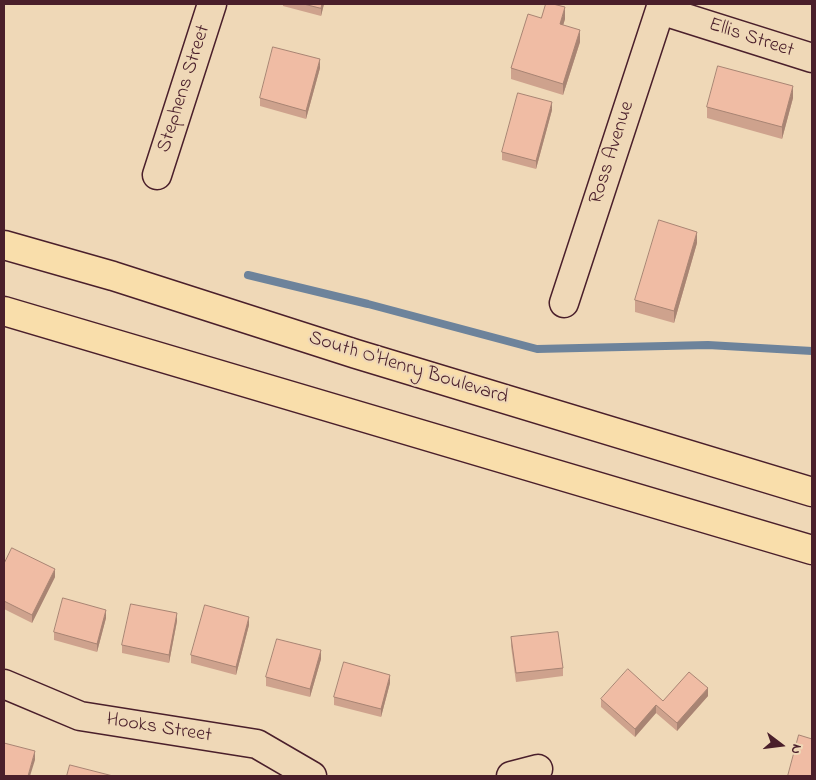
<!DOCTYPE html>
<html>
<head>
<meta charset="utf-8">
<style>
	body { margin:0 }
	#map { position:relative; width:816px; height:780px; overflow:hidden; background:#efd8b7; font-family:"Indie Flower",sans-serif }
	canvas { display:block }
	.frame { position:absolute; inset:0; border:5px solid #4a1f2b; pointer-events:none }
	.north { position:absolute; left:756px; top:720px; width:50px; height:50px; -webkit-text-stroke:4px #efd8b7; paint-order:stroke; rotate:105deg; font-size:14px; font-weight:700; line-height:20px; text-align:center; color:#4a1f2b }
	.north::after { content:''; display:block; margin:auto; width:18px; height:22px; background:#4a1f2b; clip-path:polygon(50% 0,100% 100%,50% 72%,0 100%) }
</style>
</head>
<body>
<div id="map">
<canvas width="816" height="780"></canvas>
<div class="frame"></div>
<div class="north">N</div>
</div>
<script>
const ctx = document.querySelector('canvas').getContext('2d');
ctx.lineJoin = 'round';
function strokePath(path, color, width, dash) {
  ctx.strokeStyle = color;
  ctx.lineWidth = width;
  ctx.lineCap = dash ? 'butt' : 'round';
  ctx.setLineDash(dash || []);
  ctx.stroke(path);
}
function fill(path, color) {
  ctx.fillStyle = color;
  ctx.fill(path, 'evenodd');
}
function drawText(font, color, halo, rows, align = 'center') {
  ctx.font = font + ' "Indie Flower",sans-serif';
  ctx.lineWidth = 4.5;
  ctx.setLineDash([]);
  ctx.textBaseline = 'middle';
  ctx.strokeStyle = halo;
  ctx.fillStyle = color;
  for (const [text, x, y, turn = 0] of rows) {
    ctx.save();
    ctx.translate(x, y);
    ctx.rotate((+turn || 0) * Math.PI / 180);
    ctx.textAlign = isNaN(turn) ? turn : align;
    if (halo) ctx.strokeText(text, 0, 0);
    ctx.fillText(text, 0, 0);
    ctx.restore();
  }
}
const stream = new Path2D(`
	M248,275L368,304L537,349L708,345L812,351`);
const minor = new Path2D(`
	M660,10L812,58
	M157,175L212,4
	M564,303L662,4
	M4,684L80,716L257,744L312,776
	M511,776L538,769`);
const highway = new Path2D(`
	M4,245L113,276L356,354L812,492
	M4,311L812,550`);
const wall = new Path2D(`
	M283,4H324L321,16L283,6Z
	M541,18L565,19L563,25L580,42L563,95L511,79V68Z
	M320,68L306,119L260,106V98Z
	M793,98L782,139L707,118V107Z
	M552,110L536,169L502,160V152Z
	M697,243L674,323L635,312V300Z
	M4,564L55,577L32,623L4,609Z
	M106,618L97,652L54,640V632Z
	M177,621L169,663L122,653V645Z
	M249,625L236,675L191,663V655Z
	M511,637L563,668V676L516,682L511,646Z
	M321,659L310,697L266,686V677Z
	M390,683L381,717L334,705V697Z
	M708,696L677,731L656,713L635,737L601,707V699L663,701Z`);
const shadedWall = new Path2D(`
	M322,4H324L321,16V8Z
	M565,7V19L560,36V24Z
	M580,30V42L563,95V84Z
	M320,59V68L306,119V111Z
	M793,86V98L782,139V127Z
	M552,102V110L536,169V161Z
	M697,232V243L674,323V311Z
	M55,569V577L32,623V615Z
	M106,610V618L97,652V644Z
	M177,613V621L169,663V655Z
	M249,617V625L236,675V667Z
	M321,650V659L310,697V689Z
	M390,675V683L381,717V709Z
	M708,688V696L677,731V723Z
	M656,705V713L635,737V729Z
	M35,751V760L30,776H28Z`);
const building = new Path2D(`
	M304,4H322L321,8Z
	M546,4H553L565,7L560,24L580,30L563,84L511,68L528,14L541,18Z
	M273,47L320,59L306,111L260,98Z
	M718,66L793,86L782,127L707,107Z
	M518,93L552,102L536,161L502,152Z
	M659,220L697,232L674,311L635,300Z
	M12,548L55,569L32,615L4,601V564Z
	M63,598L106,610L97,644L54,632Z
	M131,604L177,613L169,655L122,645Z
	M205,605L249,617L236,667L191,655Z
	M558,632L563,668L516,673L511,637Z
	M277,639L321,650L310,689L266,677Z
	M344,662L390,675L381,709L334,697Z
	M628,669L663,701L689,672L708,688L677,723L656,705L635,729L601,699Z
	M799,735L812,739V776H788Z
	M4,743L35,751L28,776H4Z
	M70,765L113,776H67Z`);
const streetNames = [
	["Ellis Street",751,39,18],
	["Stephens Street",185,89,-72],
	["Ross Avenue",613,153,-72],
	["South O'Henry Boulevard",408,369,17],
	["Hooks Street",159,729,9]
];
strokePath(stream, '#6d839b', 8);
strokePath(minor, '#4a1f2b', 31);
strokePath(highway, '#4a1f2b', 31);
strokePath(minor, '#efd8b7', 28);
strokePath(highway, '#f9deab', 28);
fill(wall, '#cea28d');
fill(shadedWall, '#a88473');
fill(building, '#f0bca4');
strokePath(building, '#a88473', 1);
drawText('20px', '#4a1f2b', '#efd8b7', streetNames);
</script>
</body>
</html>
